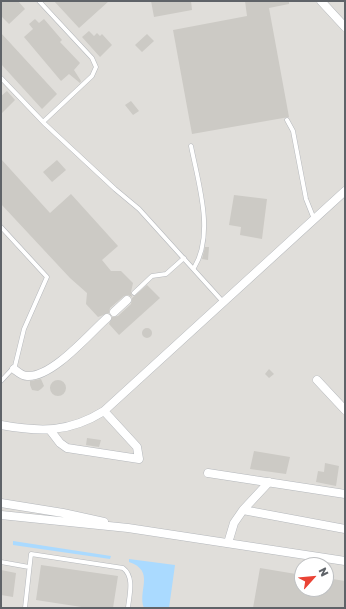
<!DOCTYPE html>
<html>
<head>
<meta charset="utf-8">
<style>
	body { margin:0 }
	#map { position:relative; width:346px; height:609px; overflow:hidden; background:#f1efe8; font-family:"Golos Text",sans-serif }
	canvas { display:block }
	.frame { position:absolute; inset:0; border:2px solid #5f6368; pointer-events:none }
	.north { position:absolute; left:294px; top:557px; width:40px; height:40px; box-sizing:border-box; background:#fff; border:1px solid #bfc1c3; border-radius:50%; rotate:63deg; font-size:11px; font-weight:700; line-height:16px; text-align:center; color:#5f6368 }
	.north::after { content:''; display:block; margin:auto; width:14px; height:18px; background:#ea4335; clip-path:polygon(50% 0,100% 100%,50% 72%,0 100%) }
</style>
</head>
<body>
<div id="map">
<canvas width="346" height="609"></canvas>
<div class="frame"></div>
<div class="north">N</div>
</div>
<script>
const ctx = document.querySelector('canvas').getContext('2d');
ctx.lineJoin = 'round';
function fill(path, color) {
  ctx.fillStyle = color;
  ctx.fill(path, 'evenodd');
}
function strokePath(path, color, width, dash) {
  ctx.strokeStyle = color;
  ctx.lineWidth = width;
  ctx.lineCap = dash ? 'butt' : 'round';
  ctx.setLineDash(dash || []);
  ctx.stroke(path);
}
const industrial = new Path2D(`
	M1,1H345V608H1ZM302,565H326V589H302Z`);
const water = new Path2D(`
	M13,541L111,556L110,559L13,545Z
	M129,559L175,565L169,608H144C137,591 156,571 129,562Z`);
const building = new Path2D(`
	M1,1H18L25,9L9,24L1,16Z
	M54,1H109L79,28Z
	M151,1H191L192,10L154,17Z
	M245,1H289V4L269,8L289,117L192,134L173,30L247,16Z
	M35,19L39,23L44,19L62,40L60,42L80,63L74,70L81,81L80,83L69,74L61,81L24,37L33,29L29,24Z
	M89,31L94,36L97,33L100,36L102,34L112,45L100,57L82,37Z
	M1,33L57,94L42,109L1,64Z
	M147,34L154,41L142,52L135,45Z
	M7,91L15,100L1,114V96Z
	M131,101L139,111L133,115L125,105Z
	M1,159L50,213L71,194L118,246L102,260L111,271H121L133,283L131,292L132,297L128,295L124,296L110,308L109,313L98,317L86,304L87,293L70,278L1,204Z
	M57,160L66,170L52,182L43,172Z
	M234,195L267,199L262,239L240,235L241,227L229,225Z
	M205,247H209L208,260L202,259Z
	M147,285L160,298L119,335L109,324L112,317L118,316L131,304L132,298Z
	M142 333a5 5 0 1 1 10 0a5 5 0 1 1-10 0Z
	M269,369L274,374L269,378L265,374Z
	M41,379L44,386L41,389L38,391L32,390L30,385V381Z
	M50 388a8 8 0 1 1 16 0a8 8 0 1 1-16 0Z
	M87,438L101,440L99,447L86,445Z
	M254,451L290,457L286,474L250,469Z
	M325,463L339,466L336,486L316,482L318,471L324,472Z
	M41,565L118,576L113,608H88L36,600Z
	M260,568L302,575V589H326V578L345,581V608H253Z
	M1,570L16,573L13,597L1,595Z`);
const service = new Path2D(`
	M39,1L92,58L96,67L92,76L43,122
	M1,78L45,124L115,189L139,209L224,303
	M287,120L293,131L306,199L314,219
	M191,146C198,182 215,234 194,268
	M1,227L47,277L24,329L15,366L1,381
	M134,293L152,276L166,274L184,258
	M1,562L29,567
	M25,608L31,554L123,568C135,577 129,596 128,608`);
const minor = new Path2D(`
	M321,1L345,27
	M114,312L127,300
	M14,369C18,372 22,376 27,376C52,378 89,334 107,318
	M317,380L345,410
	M1,425C40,432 69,433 104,411L345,191
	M50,430L60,443L67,448L139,459L137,447L104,411
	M208,473L345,494
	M1,503L63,513L104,522
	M243,510L269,482
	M1,515L128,528L345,561
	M228,543L234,523L243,510L345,529`);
fill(industrial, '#e0deda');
fill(water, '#aadaff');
fill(building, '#cccac5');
strokePath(service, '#b5b8bc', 5);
strokePath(minor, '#b5b8bc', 9);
strokePath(service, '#fff', 4);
strokePath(minor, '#fff', 8);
</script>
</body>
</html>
